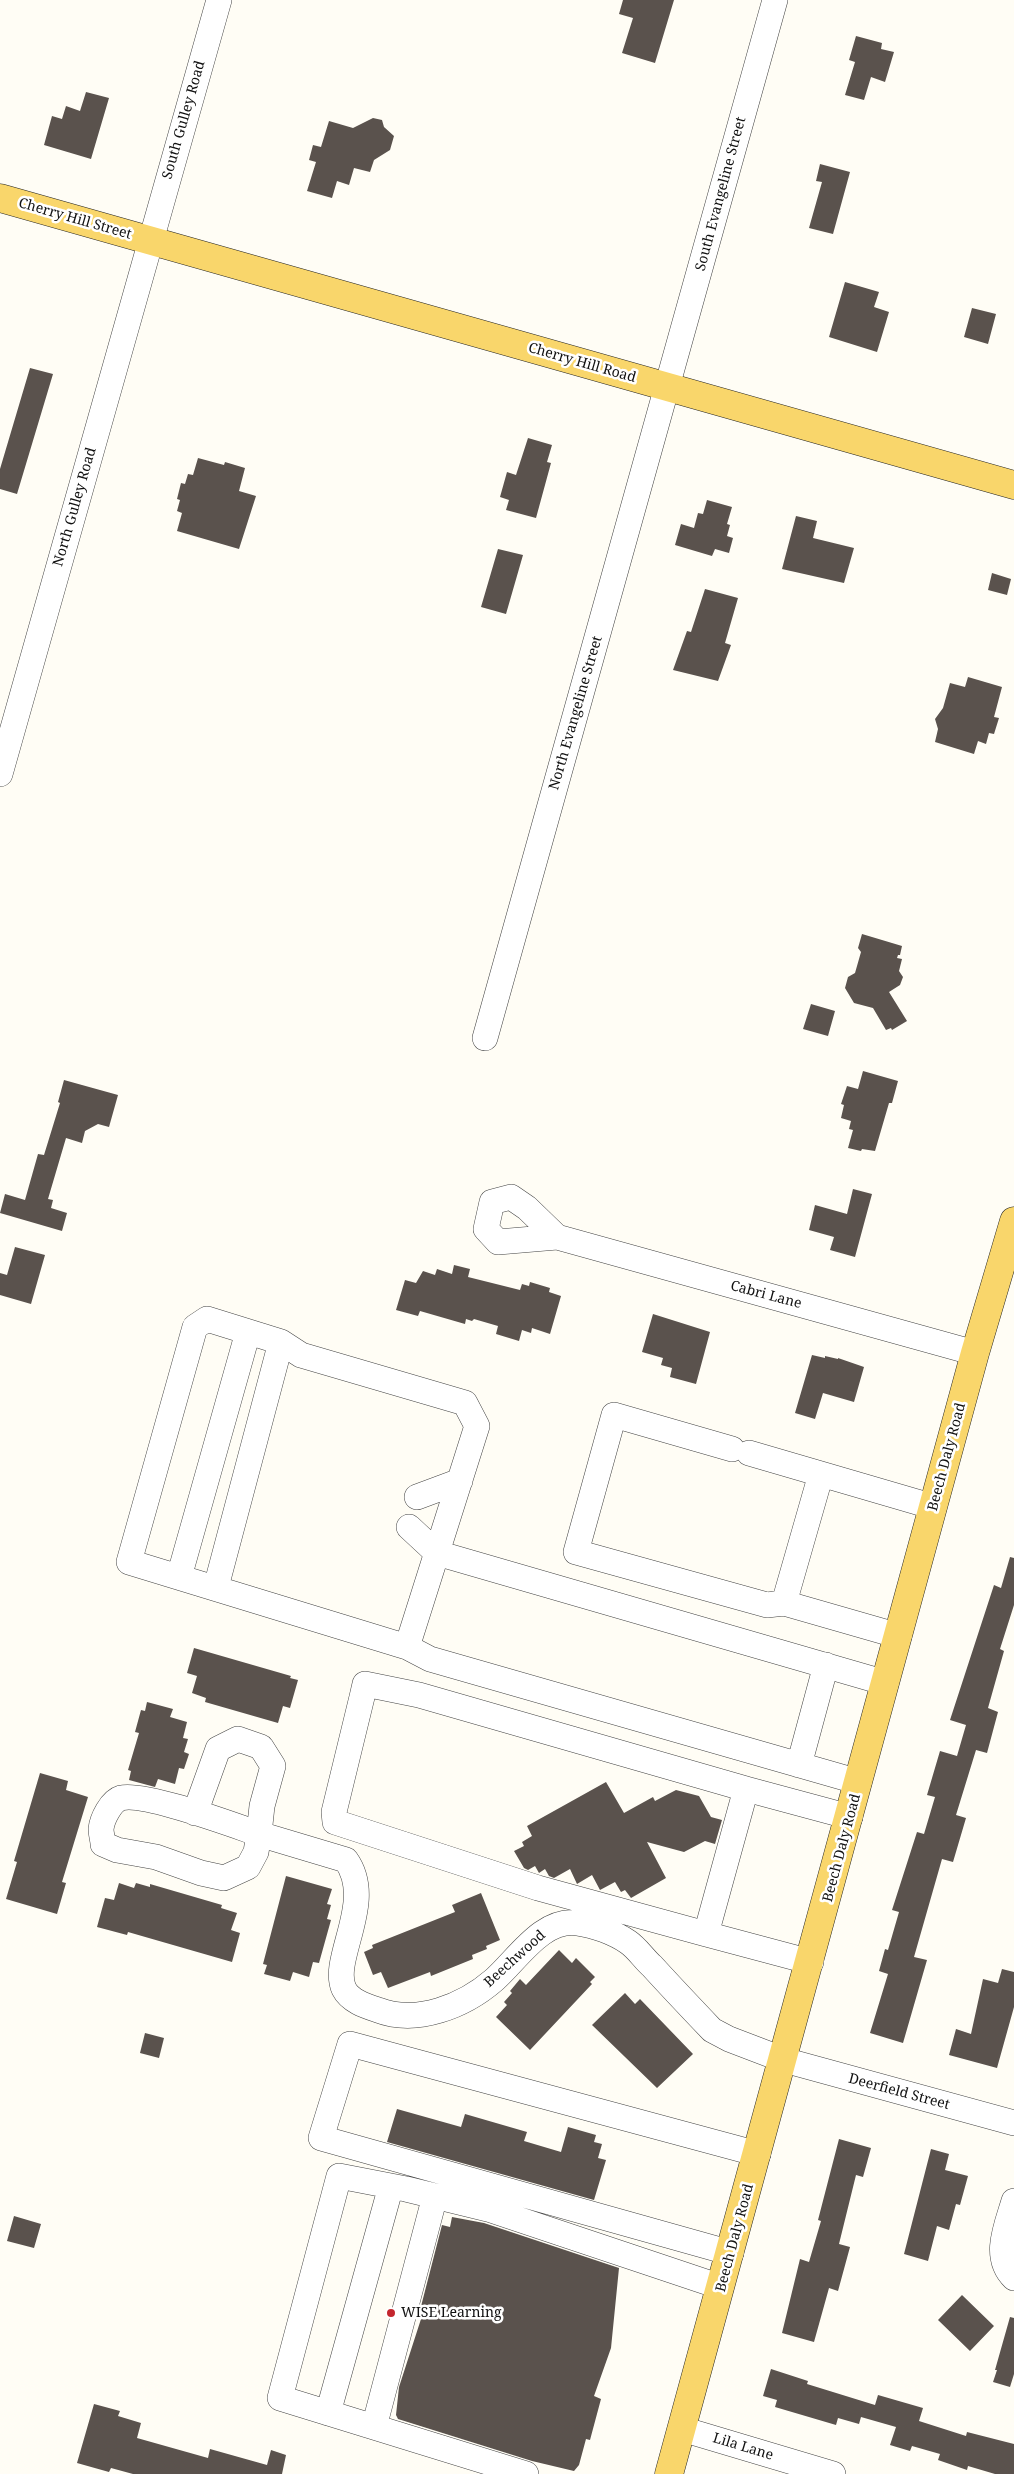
<!DOCTYPE html>
<html>
<head>
<meta charset="utf-8">
<style>
	body { margin:0 }
	canvas { display:block; background:#fffdf5 }
</style>
</head>
<body>
<canvas width="1014" height="2474"></canvas>
<script>
const ctx = document.querySelector('canvas').getContext('2d');
ctx.lineJoin = 'round';
function fill(path, color) {
  ctx.fillStyle = color;
  ctx.fill(path, 'evenodd');
}
function strokePath(path, color, width, dash) {
  ctx.strokeStyle = color;
  ctx.lineWidth = width;
  ctx.lineCap = dash ? 'butt' : 'round';
  ctx.setLineDash(dash || []);
  ctx.stroke(path);
}
function drawText(font, color, halo, rows, align = 'center') {
  ctx.font = font + ' "Noto Serif",serif';
  ctx.lineWidth = 5;
  ctx.setLineDash([]);
  ctx.textBaseline = 'middle';
  ctx.strokeStyle = halo;
  ctx.fillStyle = color;
  for (const [text, x, y, turn = 0] of rows) {
    ctx.save();
    ctx.translate(x, y);
    ctx.rotate((+turn || 0) * Math.PI / 180);
    ctx.textAlign = isNaN(turn) ? turn : align;
    if (halo) ctx.strokeText(text, 0, 0);
    ctx.fillText(text, 0, 0);
    ctx.restore();
  }
}
const building = new Path2D(`
	M623,0H674L655,63L622,53L633,18L619,14Z
	M856,36L882,43L881,49L894,52L885,82L871,77L864,100L845,95L855,62L849,60Z
	M86,92L109,98L91,159L44,145L52,116L62,119L66,106L80,111Z
	M373,118L382,120L384,127L394,136L390,150L374,160L370,172L354,168L349,185L337,181L332,198L307,191L316,162L309,160L313,145L321,147L329,121L353,128Z
	M820,164L850,172L833,234L809,228L822,182L816,181Z
	M845,282L879,292L874,307L889,312L877,352L829,337Z
	M972,308L996,314L988,344L964,337Z
	M30,368L53,374L17,494L0,489V469Z
	M528,438L552,445L547,462L551,463L536,518L506,510L509,500L500,497L507,472L516,475Z
	M198,458L224,465L225,462L245,468L239,491L256,496L239,549L177,531L182,513L177,511L180,500L177,499L181,483L185,484L188,474L193,475Z
	M707,500L732,507L727,524L730,525L727,536L733,538L729,553L715,549L712,556L675,545L681,524L694,528L698,513L703,514Z
	M796,516L817,521L813,538L854,548L844,583L782,569Z
	M498,549L523,555L506,614L481,607Z
	M992,573L1011,579L1007,595L988,590Z
	M705,589L738,598L725,643L731,645L718,681L673,670L687,631L691,632Z
	M968,677L1002,687L994,717L999,718L994,734L989,733L986,744L978,741L974,754L935,742L938,729L935,719L943,708L950,683L965,687Z
	M862,934L902,946L900,955H898L897,958L902,959L899,971L903,977L900,985L889,992L907,1021L892,1030L891,1028L886,1030L873,1008L854,1003L845,988L848,977L855,973L861,952L858,948Z
	M811,1004L835,1011L828,1036L803,1029Z
	M863,1071L898,1081L892,1103H889L875,1151L862,1149L861,1151L848,1148L853,1130L849,1129L851,1121L841,1118L844,1105L841,1104L847,1086L858,1089Z
	M64,1080L118,1095L109,1127L98,1124L85,1131L82,1143L66,1138L48,1199L53,1200L51,1208L67,1213L62,1231L0,1213L5,1194L25,1200L38,1154L44,1155L60,1103L58,1102Z
	M853,1189L872,1194L855,1257L830,1250L834,1237L809,1230L815,1205L847,1214Z
	M15,1247L45,1255L31,1304L0,1295V1273L7,1275Z
	M454,1265L470,1269L468,1277L520,1290L522,1284L529,1286L530,1282L550,1288L549,1292L561,1296L550,1334L532,1328L531,1333L522,1330L519,1341L496,1334L498,1326L474,1319L472,1321L466,1319L465,1324L420,1311L418,1316L396,1310L405,1280L416,1283L423,1271L435,1275L437,1269L452,1274Z
	M653,1314L710,1332L696,1384L670,1377L672,1368L661,1365L663,1358L642,1352Z
	M812,1355L825,1358V1356L838,1359V1358L864,1367L854,1402L823,1393L815,1419L795,1413Z
	M1010,1557L1014,1558V1605L1000,1649L1004,1651L988,1708L998,1712L987,1753L976,1750L956,1815L966,1818L953,1862L942,1859L914,1957L927,1960L903,2043L870,2033L888,1974L879,1971L885,1949L888,1950L899,1912L892,1910L917,1832L924,1834L935,1797L927,1795L940,1751L957,1756L966,1725L950,1720L994,1585L1001,1588Z
	M194,1648L291,1676L290,1678L298,1680L290,1708L283,1706L278,1723L205,1702L206,1698L192,1693L197,1676L187,1673Z
	M147,1702L173,1709L170,1717L187,1722L183,1738L188,1739L184,1752L189,1754L184,1769L179,1768L175,1784L158,1779L155,1787L129,1780L131,1771L128,1770L139,1733L135,1732L141,1710L145,1711Z
	M40,1773L68,1781L66,1790L88,1797L62,1882L66,1883L57,1914L6,1899L17,1862L14,1861Z
	M606,1782L624,1813L653,1797L655,1801L676,1790L699,1796L711,1817L722,1820L715,1844L705,1841L684,1852L647,1842L666,1878L631,1898L625,1890L621,1892L615,1882L600,1890L592,1875L577,1884L570,1869L554,1878L549,1876L545,1869L539,1873L535,1866L528,1870L524,1868L514,1851L524,1846L522,1842L532,1836L527,1826Z
	M286,1876L332,1889L327,1904L331,1905L327,1919L331,1920L319,1963L313,1962L309,1977L293,1972L290,1981L264,1974L267,1965L263,1964Z
	M119,1883L134,1888L136,1883L150,1887V1884L222,1905L221,1908L237,1913L231,1930L240,1933L232,1962L128,1932L127,1935L97,1927L105,1898L114,1900Z
	M481,1893L500,1940L486,1946L487,1949L472,1955L473,1959L431,1976L430,1972L388,1988L381,1972L373,1975L364,1952L373,1948L372,1945L455,1912L452,1905Z
	M559,1950L572,1963L576,1958L595,1977L590,1982L592,1984L530,2050L496,2017L507,2005L504,2002L512,1993L510,1991L520,1979L526,1985Z
	M1002,1969L1014,1972V2007L997,2068L949,2055L956,2029L971,2034L983,1979L998,1983Z
	M625,1993L635,2004L640,1999L693,2054L657,2088L592,2025Z
	M145,2033L164,2038L159,2058L140,2053Z
	M397,2109L461,2127L465,2114L527,2132L524,2141L561,2152L568,2127L596,2135L594,2142L602,2144L598,2158L606,2160L594,2200L387,2142Z
	M839,2139L871,2148L863,2177L856,2175L839,2244L850,2247L838,2291L829,2288L814,2342L782,2333L800,2259L809,2262L821,2221L818,2220Z
	M931,2149L949,2154L945,2170L968,2176L960,2205L956,2204L949,2230L937,2226L928,2261L904,2254Z
	M14,2216L41,2224L34,2248L7,2241Z
	M452,2217L484,2223L619,2268L611,2348L594,2396L601,2399L590,2440L586,2439L579,2465L574,2471L532,2461L398,2419L396,2415L399,2387L421,2319L418,2318L442,2225L450,2227Z
	M962,2295L994,2326L970,2351L938,2320Z
	M1010,2317L1014,2318V2374L1010,2387L993,2382L997,2370H995Z
	M771,2369L808,2381L807,2384L875,2405L878,2395L923,2408L919,2421L966,2436L967,2432L1014,2444V2474H995L968,2466L967,2470L938,2460L940,2454L912,2446L910,2451L890,2445L896,2427L861,2417L859,2424L838,2418L836,2425L775,2407L777,2400L763,2396Z
	M94,2404L120,2411L118,2416L141,2423L137,2438L208,2458L210,2449L267,2465L271,2450L286,2455L282,2474H133L111,2468L109,2472L77,2463Z`);
const minor = new Path2D(`
	M0,774L219,0
	M485,1038L775,0
	M557,1237L498,1242L486,1229L492,1202L511,1197L527,1208L557,1237L975,1353
	M281,1342L301,1355L465,1403L477,1426L407,1647
	M732,1449L614,1415L576,1552L767,1605L784,1603L899,1636
	M749,1453L934,1507
	M417,1497L460,1481
	M409,1527L437,1553L886,1683
	M179,1577L248,1332
	M216,1587L281,1342L207,1319L195,1327L129,1562L407,1647L430,1659L859,1782
	M784,1603L821,1474
	M799,1765L826,1665
	M195,1813L218,1749L238,1739L261,1747L273,1766L262,1806L259,1834C233,1825 144,1792 121,1798C111,1801 102,1819 101,1829C101,1834 103,1840 103,1844L117,1850L156,1857L201,1873L224,1878L248,1867L256,1852L259,1834L346,1860C376,1902 330,1959 344,1989C350,2001 366,2006 378,2010C417,2025 464,2006 494,1980C518,1959 542,1918 578,1923C594,1925 615,1933 628,1942C637,1948 644,1959 652,1966C672,1988 692,2009 712,2030L729,2039L784,2060L1014,2123
	M706,1934L538,1888L335,1822L334,1812L362,1697L365,1684L419,1695L746,1789
	M811,1962L706,1934L746,1789L850,1817
	M1014,2201C1007,2225 992,2257 1014,2278
	M731,2253L321,2138L350,2044L758,2154
	M328,2413L391,2186
	M374,2427L435,2196
	M682,2429L833,2474
	M526,2474L280,2398L339,2176L406,2189L488,2209L721,2287`);
const major = new Path2D(`
	M0,198L1014,485
	M669,2474L975,1353L1014,1221`);
const markers = [
	[391,2313,5,"#c4262e"]
];
const streetNames = [
	["South Gulley Road",184,120,-74],
	["South Evangeline Street",721,194,-75],
	["Cherry Hill Street",75,219,16],
	["Cherry Hill Road",582,363,16],
	["North Gulley Road",75,507,-74],
	["North Evangeline Street",576,713,-74],
	["Cabri Lane",766,1295,15],
	["Beech Daly Road",947,1457,-75],
	["Beech Daly Road",842,1848,-75],
	["Beechwood",515,1959,-42],
	["Deerfield Street",899,2092,15],
	["Beech Daly Road",735,2238,-75],
	["Lila Lane",743,2447,17]
];
const poiNames = [
	["WISE Learning",401,2313]
];
fill(building, '#5a524d');
strokePath(minor, '#444', 26);
strokePath(major, '#222', 29);
strokePath(minor, '#fff', 25);
strokePath(major, '#f9d66b', 28);
for (const [x, y, r, color] of markers) {
  const dot = new Path2D();
  dot.arc(x, y, r, 0, 2 * Math.PI);
  ctx.fillStyle = color;
  ctx.fill(dot);
  strokePath(dot, '#fff', 2);
}
drawText('14px', '#111', '#fff', streetNames);
drawText('14px', '#111', '#fff', poiNames, 'left');
</script>
</body>
</html>
